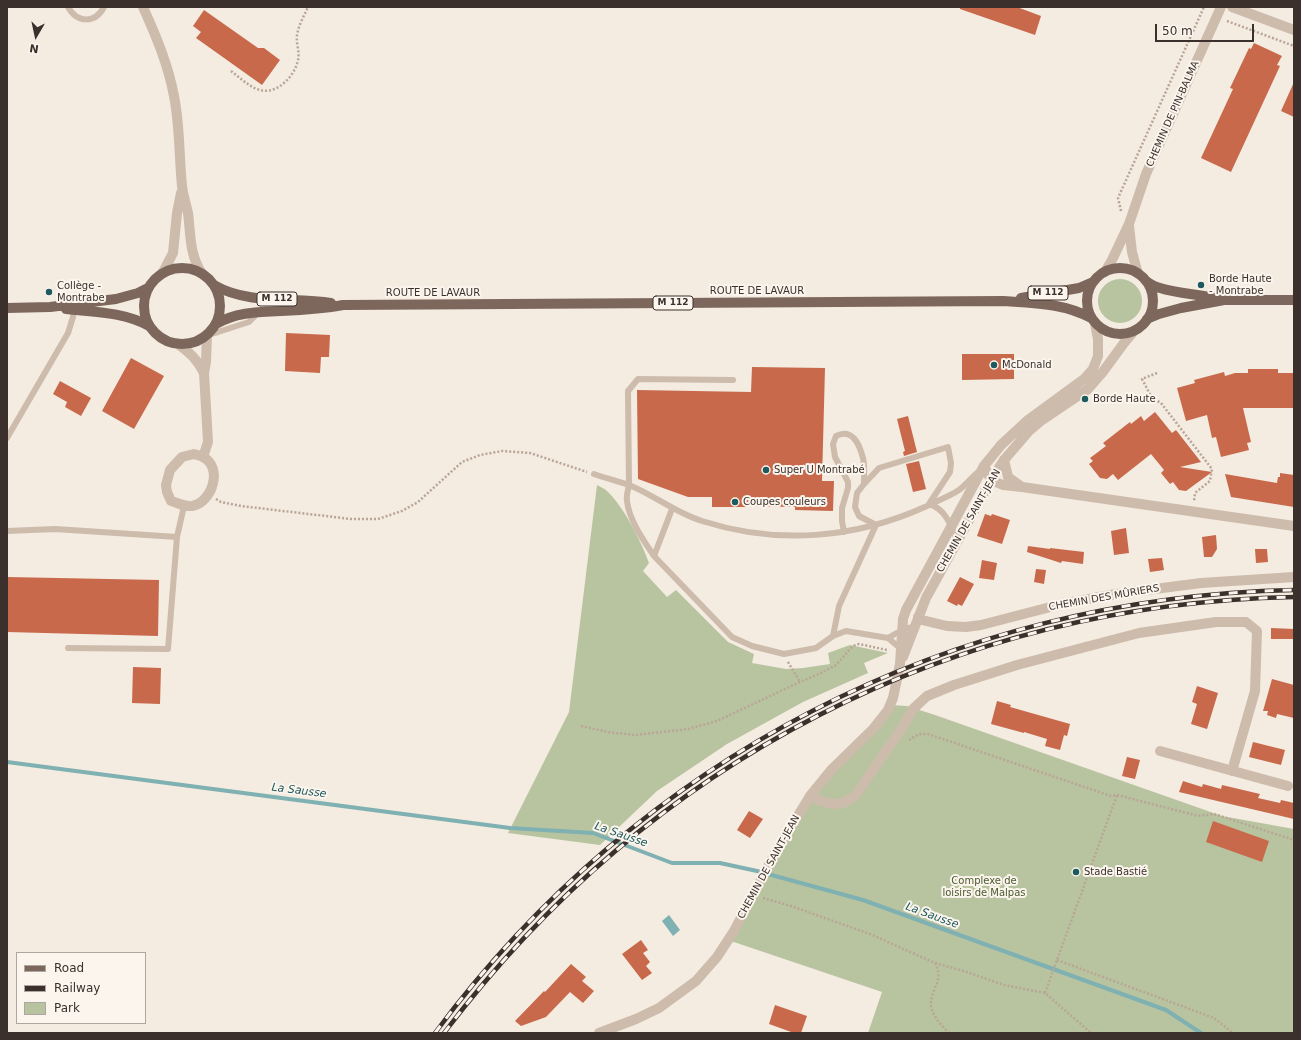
<!DOCTYPE html>
<html>
<head>
<meta charset="utf-8">
<style>
	body { margin:0 }
	#map { position:relative; width:1301px; height:1040px; overflow:hidden; background:#f4ebe1; font-family:"DejaVu Sans",sans-serif }
	canvas { display:block }
	.frame { position:absolute; inset:0; border:8px solid #3b302b; pointer-events:none }
	.legend { position:absolute; left:16px; top:952px; width:130px; height:72px; box-sizing:border-box; background:#fbf5ee; border:1px solid #aea6a0; margin:0; padding:5px 7px; list-style:none; font-size:12px; color:#3b302b }
	.legend li { display:flex; align-items:center; gap:8px; height:20px }
	.legend b { width:20px; border:1px solid #aea6a0 }
	.north { position:absolute; left:16px; top:16px; width:40px; height:40px; -webkit-text-stroke:3px #fbf5ee; paint-order:stroke; rotate:189deg; font-size:11px; font-weight:700; line-height:16px; text-align:center; color:#3b302b }
	.north::after { content:''; display:block; margin:auto; width:14px; height:18px; background:#3b302b; clip-path:polygon(50% 0,100% 100%,50% 72%,0 100%) }
	.scale { position:absolute; left:1155px; top:24px; width:99px; height:18px; box-sizing:border-box; border:2px solid #3b302b; border-top:0; padding-left:5px; font-size:12px; line-height:14px; white-space:nowrap; color:#3b302b; -webkit-text-stroke:3px #fbf5ee; paint-order:stroke }
</style>
</head>
<body>
<div id="map">
<canvas width="1301" height="1040"></canvas>
<div class="frame"></div>
<ul class="legend">
<li><b style="height:5px;background:#7d675c"></b>Road</li>
<li><b style="height:5px;background:#3b302b"></b>Railway</li>
<li><b style="height:11px;background:#b8c4a0"></b>Park</li>
</ul>
<div class="north">N</div>
<div class="scale">50 m</div>
</div>
<script>
const ctx = document.querySelector('canvas').getContext('2d');
ctx.lineJoin = 'round';
function fill(path, color) {
  ctx.fillStyle = color;
  ctx.fill(path, 'evenodd');
}
function strokePath(path, color, width, dash) {
  ctx.strokeStyle = color;
  ctx.lineWidth = width;
  ctx.lineCap = dash ? 'butt' : 'round';
  ctx.setLineDash(dash || []);
  ctx.stroke(path);
}
function drawText(font, color, halo, rows, align = 'center') {
  ctx.font = font + ' "DejaVu Sans",sans-serif';
  ctx.lineWidth = 4;
  ctx.setLineDash([]);
  ctx.textBaseline = 'middle';
  ctx.strokeStyle = halo;
  ctx.fillStyle = color;
  for (const [text, x, y, turn = 0] of rows) {
    ctx.save();
    ctx.translate(x, y);
    ctx.rotate((+turn || 0) * Math.PI / 180);
    ctx.textAlign = isNaN(turn) ? turn : align;
    if (halo) ctx.strokeText(text, 0, 0);
    ctx.fillText(text, 0, 0);
    ctx.restore();
  }
}
const green = new Path2D(`
	M1098 301a22 22 0 1 1 44 0a22 22 0 1 1-44 0Z
	M597,485C600,487 604,488 607,491C624,507 641,541 649,563L643,571L667,597L676,590L728,642L754,654L752,663L786,669L803,668L830,664L828,653L850,645L888,653L864,663L868,673L803,702L727,744L657,791L600,845L508,833L569,712Z
	M890,705L907,706L935,715L1222,816L1294,829V1033H868L882,992L728,940L794,820Z`);
const water = new Path2D(`
	M669,915L680,930L673,936L662,921Z`);
const stream = new Path2D(`
	M7,762L510,828L593,833L672,863H720L757,871L863,900L1166,1010L1201,1033`);
const building = new Path2D(`
	M960,7H1017L1041,16L1035,35L960,9Z
	M204,10L258,48H264L280,60L262,85L196,38L201,32L193,26Z
	M1254,43L1282,56L1277,65L1280,66L1231,172L1201,158L1233,89L1230,88L1249,48L1251,49Z
	M1294,82V117L1281,111Z
	M286,333L330,335L329,357H321L320,373L285,371Z
	M962,354H1014V379L962,380Z
	M131,358L164,376L134,429L102,411Z
	M752,367L825,368L822,481H834L833,511L795,510V507L748,506V507H712V497H688L638,479L637,390L751,392Z
	M1248,369H1278V373H1294V408H1243L1251,442L1247,443L1249,450L1221,457L1216,437L1212,438L1207,415L1186,421L1177,388L1195,383L1194,380L1224,372L1225,376L1235,373H1248Z
	M60,381L91,398L81,416L65,407L67,402L53,394Z
	M1155,412L1172,433L1176,430L1201,462L1180,467L1212,472L1186,491L1179,490L1173,482L1170,484L1161,473L1164,470L1151,454L1118,480L1113,474L1107,479L1100,478L1089,464L1093,461L1090,458L1106,446L1103,443L1130,422L1131,424L1141,416L1144,421Z
	M908,416L917,452L904,456L903,452L905,451L897,419Z
	M919,461L926,489L913,492L906,464Z
	M1280,473L1294,475V507L1231,497L1225,474L1277,483L1278,477H1280Z
	M985,514L991,516L992,514L1010,520L1002,544L977,536Z
	M1126,528L1129,553L1114,555L1111,531Z
	M1216,535L1217,549L1212,557H1204L1202,537Z
	M1028,546L1050,549V548L1084,552L1083,564L1062,561L1061,563L1027,552Z
	M1255,549H1267L1268,562L1256,563Z
	M1162,558L1164,570L1150,572L1148,559Z
	M982,560L997,563L994,580L979,578Z
	M1036,569L1046,570L1044,584L1034,582Z
	M7,577L159,580L158,636L7,632Z
	M960,577L974,584L962,606L958,604L957,606L947,601Z
	M1271,628L1294,629V639H1271Z
	M133,667L161,668L160,704L132,703Z
	M1272,679L1294,685V718L1277,714L1276,718L1267,715L1268,711H1263Z
	M1197,686L1218,693L1207,729L1191,724L1197,704L1192,702Z
	M997,701L1011,705L1010,707L1070,724L1067,736L1064,735L1060,750L1045,746L1047,739L1024,732V733L991,724Z
	M1253,742L1285,750L1281,765L1249,757Z
	M1127,757L1140,760L1135,779L1122,776Z
	M1183,781L1202,787L1203,784L1221,789L1222,785L1260,794L1258,798L1280,803L1281,800L1294,803V819L1179,792Z
	M749,811L763,819L750,838L737,830Z
	M1213,821L1269,841L1262,862L1206,842Z
	M641,940L648,950L643,953L650,962L646,966L652,973L642,980L622,954Z
	M571,964L586,977L582,981L594,991L583,1003L570,992L546,1017L521,1026L515,1021L544,991L545,992Z
	M775,1005L807,1016L801,1033H794L769,1024Z`);
const path = new Path2D(`
	M1227,21L1294,46
	M231,71C248,84 263,101 284,83C291,77 296,69 298,60C300,52 296,44 297,36C298,26 304,16 308,7
	M1121,211L1118,198L1204,7
	M1157,373L1142,379L1152,398L1161,403L1212,469L1210,481L1195,493L1194,501
	M216,499L221,502L241,506L351,519H378L402,511L418,502L462,462L480,455L502,451L530,453L587,472
	M788,662L800,682
	M581,726L608,732L635,735L688,729L717,721L800,682L819,674L836,665L853,646L859,644L887,650
	M909,740L919,734H928L1111,796L1117,795L1198,816L1214,814L1294,840
	M763,898L791,906L870,934L935,963C945,981 929,991 931,1006C933,1017 942,1026 949,1033
	M1057,960L1214,1018L1233,1033
	M935,963L964,971L1004,985L1045,993L1091,1033
	M1045,993L1117,795`);
const service = new Path2D(`
	M68,7C77,23 95,24 104,7
	M207,335L218,332L249,322L258,313
	M7,438L68,333L73,317L74,307
	M594,474C605,478 617,481 629,485C654,495 676,513 702,521C777,545 855,539 927,506C937,501 950,496 959,490C966,485 971,478 977,473
	M672,509L654,556L732,637L752,646L784,654L816,648L833,636L846,631L888,638L900,648
	M876,525L859,516L855,507L857,493L864,484L879,468L948,447L951,463L950,472L929,504C946,509 951,526 957,541
	M7,531L55,529L177,537L184,506
	M844,532L842,521V508L848,488V482L835,457L833,444L836,436C852,428 859,443 863,458C865,466 864,475 864,484
	M654,556C644,541 629,520 627,501C626,496 628,490 629,485L628,391L638,379L733,380
	M833,636L839,606L876,525
	M888,638L902,630L915,626
	M68,648L168,649L177,537`);
const minor = new Path2D(`
	M1232,7L1294,30
	M178,344C190,353 197,359 204,373
	M194,454C196,455 200,455 203,457C223,467 213,502 192,506C185,507 178,503 171,501L167,492L166,485L170,470L182,457Z
	M203,457L208,442L204,373L206,362L207,335
	M1004,460L1008,477L1022,487
	M984,466L991,480L1003,485L1022,487L1294,526
	M918,617L922,620L947,626L966,627L981,625L1062,604L1116,594L1201,583L1294,577
	M1160,751L1288,786
	M810,796C826,804 839,809 855,796L902,728L913,709L927,696L954,685L1017,665L1139,633L1216,622H1246L1257,631L1255,691L1232,771`);
const tertiary = new Path2D(`
	M143,7C156,36 168,64 174,96C180,126 179,156 182,186C183,195 186,204 188,213C191,236 189,253 202,274
	M1129,226L1132,252L1138,274
	M1105,272L1112,260L1129,224L1146,174L1221,7
	M162,274L173,253L177,213L181,193
	M903,657L926,598L991,480L1004,460L1029,431L1042,420L1088,389L1102,373L1124,343L1134,331
	M599,1033L636,1019L659,1008L696,981L717,957L734,931L775,853L810,796L832,769L873,729L888,710L893,698L897,679L900,664L903,619L906,610L984,466L1001,445L1028,420L1084,379L1093,369L1098,356V339L1095,323`);
const primary = new Path2D(`
	M144 306a38 38 0 1 1 76 0a38 38 0 1 1-76 0Z
	M1087 301a33 33 0 1 1 66 0a33 33 0 1 1-66 0Z
	M1146,281C1150,284 1155,287 1160,288C1179,294 1200,294 1219,299
	M214,285C248,305 293,297 331,303
	M1021,298L1079,288L1093,282
	M7,308L50,307L116,299L138,293L148,288
	M66,309C94,312 124,312 149,326
	M1147,319L1159,314L1181,308L1224,300H1294
	M216,324C236,312 259,312 281,311C302,310 322,309 343,305L1003,301C1033,303 1064,303 1091,318`);
const rail = new Path2D(`
	M435,1033C640,757 951,597 1294,590
	M444,1033C650,761 952,604 1294,597`);
const markers = [
	[1201,285,4,"#1f5a5e"],
	[49,292,4,"#1f5a5e"],
	[994,365,4,"#1f5a5e"],
	[1085,399,4,"#1f5a5e"],
	[766,470,4,"#1f5a5e"],
	[735,502,4,"#1f5a5e"],
	[1076,872,4,"#1f5a5e"]
];
const shields = [
	[1048,293,40],
	[277,299,40],
	[673,303,40]
];
const shieldNames = [
	["M 112",1048,293],
	["M 112",277,299],
	["M 112",673,303]
];
const streetNames = [
	["CHEMIN DE PIN-BALMA",1173,114,-66],
	["ROUTE DE LAVAUR",757,291],
	["ROUTE DE LAVAUR",433,293],
	["CHEMIN DE SAINT-JEAN",969,521,-60],
	["CHEMIN DES MÛRIERS",1104,598,-10],
	["CHEMIN DE SAINT-JEAN",769,867,-61]
];
const poiNames = [
	["Borde Haute",1209,279],
	["- Montrabe",1209,291],
	["Collège -",57,286],
	["Montrabe",57,298],
	["McDonald",1002,365],
	["Borde Haute",1093,399],
	["Super U Montrabé",774,470],
	["Coupes couleurs",743,502],
	["Stade Bastié",1084,872]
];
const parkNames = [
	["Complexe de",984,881],
	["loisirs de Malpas",984,893]
];
const waterNames = [
	["La Sausse",299,791,7],
	["La Sausse",621,835,19],
	["La Sausse",932,916,20]
];
fill(green, '#b8c4a0');
fill(water, '#7fb0b2');
strokePath(stream, '#7fb0b2', 4);
fill(building, '#c8694b');
strokePath(path, '#b9a596', 2.5, [2, 2]);
strokePath(service, '#cdbbac', 6);
strokePath(minor, '#cdbbac', 10);
strokePath(tertiary, '#cdbbac', 10);
strokePath(primary, '#7d675c', 10);
strokePath(rail, '#3b302b', 4.5);
strokePath(rail, '#fbf5ee', 3, [9]);
for (const [x, y, r, color] of markers) {
  const dot = new Path2D();
  dot.arc(x, y, r, 0, 2 * Math.PI);
  ctx.fillStyle = color;
  ctx.fill(dot);
  strokePath(dot, '#fbf5ee', 1.5);
}
for (const [x, y, w] of shields) {
  const box = new Path2D();
  box.roundRect(x - w / 2, y - 7, w, 14, 3);
  ctx.fillStyle = '#fbf5ee';
  ctx.fill(box);
  strokePath(box, '#3b302b', 1);
}
drawText('bold 9px', '#3b302b', null, shieldNames);
drawText('10px', '#3b302b', '#fbf5ee', streetNames);
drawText('10px', '#3b302b', '#fbf5ee', poiNames, 'left');
drawText('10px', '#4a5a2e', '#fbf5ee', parkNames);
drawText('italic 11px', '#1f5a5e', '#fbf5ee', waterNames);
</script>
</body>
</html>
